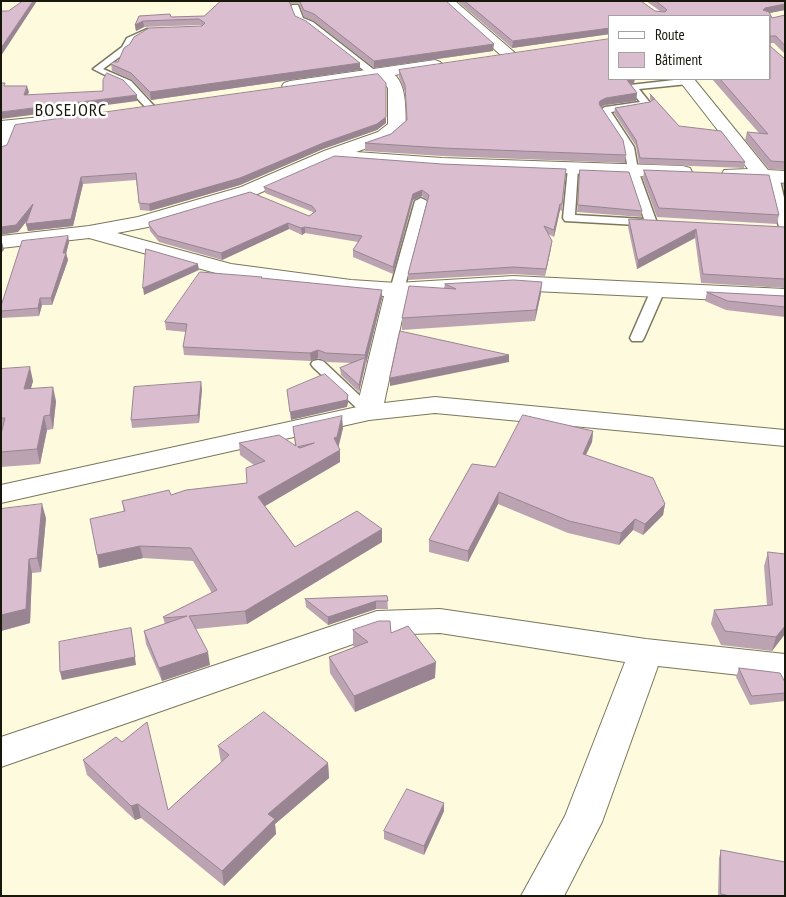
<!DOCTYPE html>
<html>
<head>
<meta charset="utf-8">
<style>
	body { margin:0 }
	#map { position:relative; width:786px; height:897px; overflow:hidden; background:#fefadd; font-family:"PT Sans Narrow",sans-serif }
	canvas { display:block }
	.frame { position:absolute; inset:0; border:2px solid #18170c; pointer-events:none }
	.legend { position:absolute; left:608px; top:15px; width:162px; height:65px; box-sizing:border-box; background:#fff; border:1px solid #a3a29e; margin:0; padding:6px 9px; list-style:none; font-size:15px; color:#18170c }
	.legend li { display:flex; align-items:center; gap:10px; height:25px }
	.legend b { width:25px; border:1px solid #a3a29e }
</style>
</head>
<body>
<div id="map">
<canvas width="786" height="897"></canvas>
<div class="frame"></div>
<ul class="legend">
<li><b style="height:6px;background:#fff"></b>Route</li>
<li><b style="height:14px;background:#dabecf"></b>Bâtiment</li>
</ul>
</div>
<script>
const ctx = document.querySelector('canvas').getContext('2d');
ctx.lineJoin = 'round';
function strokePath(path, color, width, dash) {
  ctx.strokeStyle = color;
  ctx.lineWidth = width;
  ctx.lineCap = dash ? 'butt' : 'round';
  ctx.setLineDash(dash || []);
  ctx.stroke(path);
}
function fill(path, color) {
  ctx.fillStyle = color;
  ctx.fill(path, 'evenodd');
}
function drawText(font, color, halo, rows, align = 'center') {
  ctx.font = font + ' "PT Sans Narrow",sans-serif';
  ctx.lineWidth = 5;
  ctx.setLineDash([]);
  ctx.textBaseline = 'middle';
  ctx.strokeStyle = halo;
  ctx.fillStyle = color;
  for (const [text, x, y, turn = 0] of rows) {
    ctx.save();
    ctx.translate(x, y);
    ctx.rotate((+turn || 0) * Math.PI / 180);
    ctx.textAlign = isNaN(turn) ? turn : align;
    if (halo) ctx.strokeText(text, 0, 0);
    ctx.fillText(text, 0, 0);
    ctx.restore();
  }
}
const service = new Path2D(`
	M292,5H298L303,18L313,22L377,72V76H371L307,26L296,21L291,7Z
	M147,29L157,31L133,42L129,50L103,69L131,81L155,107L150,110L147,109L125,85L93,69L122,47L127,38Z
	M683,79H690L693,81L688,84L639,89L651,104L649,106L611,112L634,147L638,170L657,223L655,226L565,221L563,218L568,168L573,165L578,168L575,215L644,219L628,170L624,147L600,110L605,107L640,102L628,87L630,85Z
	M773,173L779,176L785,202V231L779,227L767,176Z
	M421,198L427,201L404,290L397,294L392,293L390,290L415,201Z
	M658,286L665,290L644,338L642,341H632L630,338L651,290Z
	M318,360L323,361L374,409L377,412L374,415H364L313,367L311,364L313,361Z`);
const minor = new Path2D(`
	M441,1H455L514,52L516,55L514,58H504Z
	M383,68C408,75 405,106 406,126L390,140L356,152L442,158L683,166L690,168L692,172L690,176L683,178L442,168L335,160L255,195L148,227L117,233L231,264L351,280L397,283L513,276L785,289V303L513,290L407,296L384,403L435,397L785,430V446L435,413L369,420L1,503V485L357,407L384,296L351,294L230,277L89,238L1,248V236L89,226L138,217L241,187L324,151L378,132L388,124V88L375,73L378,70Z
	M678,79H694L768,170L785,171V183L724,178L722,174L724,170L748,169Z
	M8,121L14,122L17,126L7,151L1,152V123Z
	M440,609L646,639L785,654V680L658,666L602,822L564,896H521L565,816L625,662L440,633L379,635L1,767V737L377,611Z`);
const tertiary = new Path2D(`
	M435,60L440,62L443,65L440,68L290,91L284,89L282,86L284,83L290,81Z
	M51,116L57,117L59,121L57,125L1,131V121Z`);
const wall = new Path2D(`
	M221,1H446L493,51L374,68L314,21L304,17L299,3H292L291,6L295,16L360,70L151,100L132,80L112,71L111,64L202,26L200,25L144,27L136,31L135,25L139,16L171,17L204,16Z
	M457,1H641L655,11H660L646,1H785V10L770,13L772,18L785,15V54L774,43H770V46L785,59V170L769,169L745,140L747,132L759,133L712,79H770L610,16V34L512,48Z
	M399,70L634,83H630L637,93L636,101L605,105L601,107L626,155L625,163L442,156L365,151V143L391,134L407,120L405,92L399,77Z
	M386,83V123L377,130L323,149L240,185L150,211L140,210L136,180L83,184L73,226L28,231L26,224L28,219L18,232L1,147Z
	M650,94L679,126L745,162L744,168L639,164L636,146L614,113L615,108L650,102L651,101L650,99Z
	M442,164L566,169L562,211L560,210L554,237L548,234L551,248L545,276L513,274L408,280V274L428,201L422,196L413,200L393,274L353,257V250L358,242L305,233L302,235L289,229L222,260L159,242L150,231L149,225L309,216L313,213V212L265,193L264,187Z
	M580,170L642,211L641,217L577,212Z
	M644,170L779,215L777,224L657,217L643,179Z
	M785,177V193L783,185Z
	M629,219L785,227V288L701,283L695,238L637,269L628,227Z
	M68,236L69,242L66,253L68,260L52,305H42L39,316L1,318V306Z
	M262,279L382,298L359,392L341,375L340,368L352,363L327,362L318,358L311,361L184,355L183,347L186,332L166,330L165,322Z
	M445,284L541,293L535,321L402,330V318L444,288Z
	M707,292L785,296V317L726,310L705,301Z
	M1,369L33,381L31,388L56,401L53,429L47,430L40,464L1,467Z
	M202,389L199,423L132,428L131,420Z
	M293,427L343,428L338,447L340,462L265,506L295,547L382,542L247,624L196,629L210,665L162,681L146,644L144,631L165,624L163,617L212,593L193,561L143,558L99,568L124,512L122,501L171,495L247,483L254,465L240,455L239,443L295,445Z
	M593,431L592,442L586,455L665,504L663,515L643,535L633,530L619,545L568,533L498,504L468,562L429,552V540L495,467Z
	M1,509L46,518L41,572L32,573L30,623L1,631Z
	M768,552L785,634L772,651L721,645L711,624L714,610L767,605L764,566Z
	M387,596L388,609H376L328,625L306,607L305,599Z
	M353,630L391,633L435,678L355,712L330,673L329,657L355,647L353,646Z
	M739,668L785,682V701L750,705L736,677Z
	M218,746L328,763L329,778L275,824L276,834L224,886L141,818L135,820L87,775L83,760L168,810L221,762Z
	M444,811L424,855L384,839V831Z
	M721,850L785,896H718L719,858Z`);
const shadedWall = new Path2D(`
	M33,1H37L1,56V48Z
	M785,4V10L764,14L763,10L765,8Z
	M143,21L144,27L136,31L135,25Z
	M610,28V34L512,48L513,41Z
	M494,44L493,51L374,68V61Z
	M360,63V70L151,100L150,92Z
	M628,79H635L634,83L629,84L627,80Z
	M27,86L29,92L25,101L24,95Z
	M637,93L636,101L605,105L599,108L600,101L606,98Z
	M137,95V101L1,119V112Z
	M386,117V123L377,130L323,149L240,185L150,211L149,204L323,143Z
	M81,177L83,184L73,226L28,231L26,224Z
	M422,190V196L413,200L393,274V267L413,194Z
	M33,204L34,212L18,232L1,235V227Z
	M560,204V210L554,237V230Z
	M288,223L289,229L222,260L221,253Z
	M305,227V233L302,235L301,228Z
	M696,229L695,238L637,269L638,260Z
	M68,236L69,242L66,254V253L68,260L52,305L51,298Z
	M552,241L551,248L545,276L546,269Z
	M2,242L4,250L1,253V243Z
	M198,264L199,270L144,295L143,288Z
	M542,282L541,293L535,321L536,310Z
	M382,290V298L366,364L365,355Z
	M40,298L42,305L39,316L38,308Z
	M318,350V358L311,361L310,353Z
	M509,355V362L390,386V378Z
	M365,358V365L359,392V385Z
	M30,367L33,381L27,402L24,389Z
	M201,382L202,389L199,423L198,415Z
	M53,387L56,401L53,429L50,415Z
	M348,395V403L347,407L291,420L290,412Z
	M44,416L47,430L40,464L37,449Z
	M342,416L343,428L338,449L334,438Z
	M593,431L592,442L581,465L583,454Z
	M340,450V462L260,509L258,497Z
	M499,492L498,504L468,562V551Z
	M42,504L46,518L41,572L37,558Z
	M665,504L663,515L643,535L645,524Z
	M635,519L633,530L619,545L621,533Z
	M382,529V542L247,624L245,611Z
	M140,546L143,558L99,568L97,555Z
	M29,559L32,573L30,623L1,631V615Z
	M376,601V609L328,625V617Z
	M785,626V634L772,651L776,637Z
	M131,628L136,665L62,680L60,672Z
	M208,652L210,665L162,681L159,668Z
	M436,662L435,678L355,712L354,696Z
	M328,763L329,778L275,824L276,834L224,886L222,871L268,814Z
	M444,803V811L424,855V846Z
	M138,804L141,818L135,820L131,806Z`);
const building = new Path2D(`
	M23,1H33L1,48V11H8Z
	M221,1H289L295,16L306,21L360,63L150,92L131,73L111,64L113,62H118L124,48L130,44L134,37L149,28L202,26L205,23L199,19L143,21L135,25L139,16L170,14L171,17L204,16Z
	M300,1H446L494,44L374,61L314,14L304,10Z
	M465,1H641L655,11L665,12L667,10L656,1H785V4L765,8L763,10L769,12L772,18L785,15V46L776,36H770V46L785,59V162L771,161L747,132L768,134L720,79H770V16H610V28L513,41Z
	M610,39V79H628L627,80L637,93L606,98L600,101L599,104L623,140L626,155L442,148L365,143L391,134L407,120L405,85L399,70Z
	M107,73L123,80L137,95L1,112V83H5L4,86H27L24,95L103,91V80Z
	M378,74L386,83V117L377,124L323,143L240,178L149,204L139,203L136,173L81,177L71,219L26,224L33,204L16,225L1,227V147L7,145L15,125Z
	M650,94L679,126L721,131L745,162L640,158L636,140L615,108L650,102L654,99Z
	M335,156L442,164L566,169L562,204H560L554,230L544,226L552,241L546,269L513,267L408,274L429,195L422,190L413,194L393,267L353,250L362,236L305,227L301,228L288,223L221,253L158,236L149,225V222L250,192L309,216L316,211L312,206L264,187Z
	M580,170L629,172L642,211L578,205Z
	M644,170L769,175L779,215L659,208Z
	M629,219L785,227V279L703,274L696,229L638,260Z
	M68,236L63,253H66L51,298H40L38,308L1,311V306L22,241Z
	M146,249L198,264L143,288Z
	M200,272L262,277L261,278L382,290L365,355L326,353L318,350L310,353L183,347L187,324L165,322Z
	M514,280L542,282L536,310L402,318L409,286L456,289L445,284Z
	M707,292L785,296V307L728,301Z
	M400,331L509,355L390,378Z
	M365,358L359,385L340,368Z
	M30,367L24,389L53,387L50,415L44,416L37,449L1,452V434L5,418H1V369Z
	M325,374L348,395L347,400L290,412L287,390Z
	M201,382L198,415L131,420L134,387Z
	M523,415L593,431L583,454L653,478L665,504L645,524L635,519L621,533L569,521L499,492L468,551L429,540L472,464L495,467Z
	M342,416L337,437L334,438L340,450L258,497L295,547L357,511L382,529L245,611L189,616L208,652L159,668L144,631L187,616L164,618L163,617L217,590L191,548L140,546L97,555L90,519L125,511L122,501L169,490L171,495L186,490L247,483L246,468L265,461L239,443L279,435L296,446L293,427ZM314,443L300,448L298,447Z
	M42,504L37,558L29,559L26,609L1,615V509Z
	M768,552L785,554V626L776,637L725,631L714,610L772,605Z
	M387,596L388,601H376L328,617L305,599Z
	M379,621H390L391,633L408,626L436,662L354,696L329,657L368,642L353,630Z
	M131,628L135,657L60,672L59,642Z
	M739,668L780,673L785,682V693L752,696Z
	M264,712L328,763L268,814L275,819L222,871L138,804L131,806L83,760L116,737L122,742L147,722L168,810L229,755L218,746Z
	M407,789L444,803L424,846L384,831Z
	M721,850L785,862V896H730L721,894Z`);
const farQuarternames = [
	["BOSEJORC",71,111]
];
strokePath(service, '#7a775c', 3);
strokePath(minor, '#7a775c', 2);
strokePath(tertiary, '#7a775c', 2);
fill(service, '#fff');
fill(minor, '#fff');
fill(tertiary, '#fff');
fill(wall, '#bba3b2');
fill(shadedWall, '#998591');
fill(building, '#dabecf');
strokePath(building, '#998591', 1);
ctx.letterSpacing = '1px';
drawText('18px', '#18170c', '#fff', farQuarternames);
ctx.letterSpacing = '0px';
</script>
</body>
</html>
